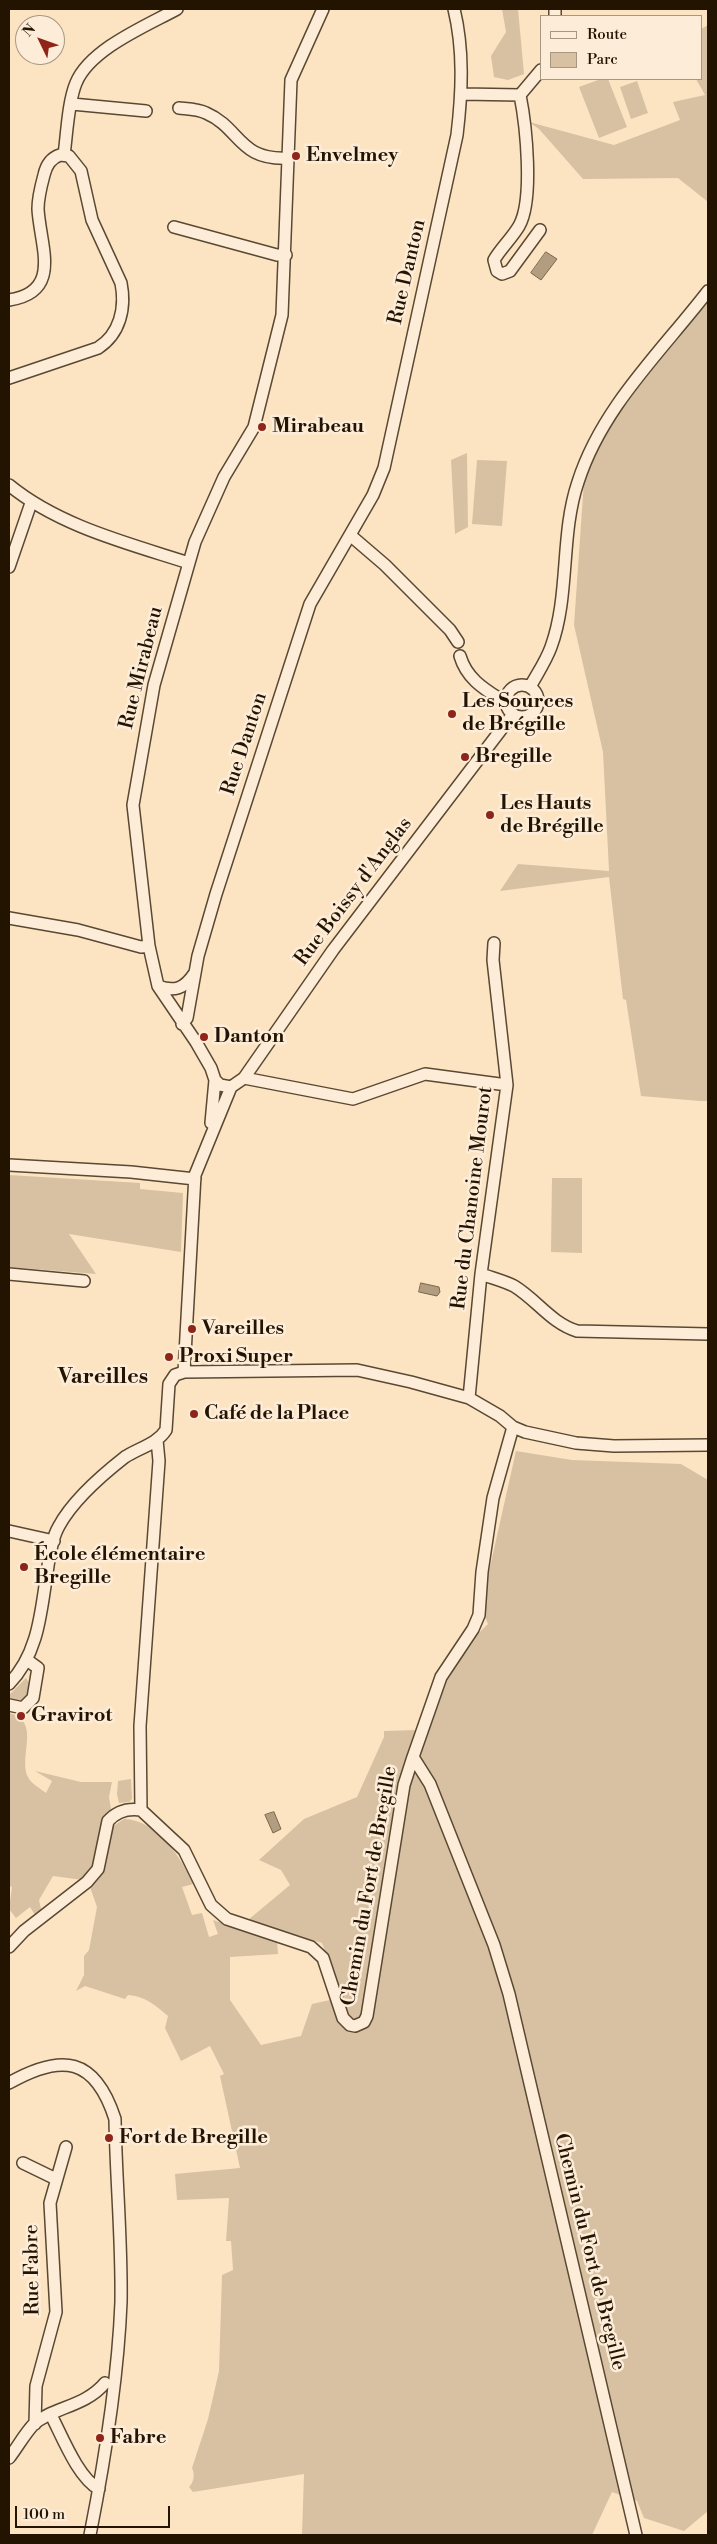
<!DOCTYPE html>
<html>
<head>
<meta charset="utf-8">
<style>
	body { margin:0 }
	#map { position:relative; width:717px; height:2544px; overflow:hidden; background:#fce4c3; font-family:"Libre Bodoni",serif }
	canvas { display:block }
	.frame { position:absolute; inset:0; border:10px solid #231402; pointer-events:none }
	.legend { position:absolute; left:540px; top:15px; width:162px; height:65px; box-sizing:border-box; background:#fdedd8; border:1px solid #a69682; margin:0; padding:6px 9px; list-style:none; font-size:15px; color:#231402 }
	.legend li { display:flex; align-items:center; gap:10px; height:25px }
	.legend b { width:25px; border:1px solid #a69682 }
	.north { position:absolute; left:15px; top:15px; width:50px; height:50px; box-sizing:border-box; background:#fdedd8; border:1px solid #a69682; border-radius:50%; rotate:312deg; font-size:14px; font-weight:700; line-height:20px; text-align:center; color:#231402 }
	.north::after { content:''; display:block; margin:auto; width:18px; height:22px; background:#8f2418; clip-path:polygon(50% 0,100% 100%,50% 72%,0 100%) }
	.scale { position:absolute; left:15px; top:2506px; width:155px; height:22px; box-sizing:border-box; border:2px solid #231402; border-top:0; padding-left:6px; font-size:15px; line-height:18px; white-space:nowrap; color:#231402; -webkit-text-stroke:4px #fdedd8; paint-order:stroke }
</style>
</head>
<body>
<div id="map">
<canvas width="717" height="2544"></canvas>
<div class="frame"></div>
<ul class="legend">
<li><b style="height:6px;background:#fdedd8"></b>Route</li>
<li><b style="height:14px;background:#d7c1a2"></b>Parc</li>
</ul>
<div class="north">N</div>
<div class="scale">100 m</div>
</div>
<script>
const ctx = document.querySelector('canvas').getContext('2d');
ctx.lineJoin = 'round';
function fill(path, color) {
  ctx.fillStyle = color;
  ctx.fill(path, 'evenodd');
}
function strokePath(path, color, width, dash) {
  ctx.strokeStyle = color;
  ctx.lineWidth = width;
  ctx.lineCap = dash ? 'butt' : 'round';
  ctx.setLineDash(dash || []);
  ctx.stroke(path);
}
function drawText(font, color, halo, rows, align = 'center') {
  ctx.font = font + ' "Libre Bodoni",serif';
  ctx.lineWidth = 5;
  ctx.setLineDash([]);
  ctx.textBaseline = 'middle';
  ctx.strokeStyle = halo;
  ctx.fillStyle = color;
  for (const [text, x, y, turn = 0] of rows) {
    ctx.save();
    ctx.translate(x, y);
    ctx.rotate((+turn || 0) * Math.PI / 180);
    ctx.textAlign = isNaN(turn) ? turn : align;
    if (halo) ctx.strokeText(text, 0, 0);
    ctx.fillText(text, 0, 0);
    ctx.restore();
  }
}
const green = new Path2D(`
	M502,9H518L524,74L508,80L494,77L491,56L506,32Z
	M708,25V202L678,178L583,179L539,129L529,122L614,145L680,120L673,102L705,95L696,79H701V29Z
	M601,79H608L627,127L599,138L579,87Z
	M637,81L648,113L631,119L620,87Z
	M708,299V1101H700L641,1096L626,1000L623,999L609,877L500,891L518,864L609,871L603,752L574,625L584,481L607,431L655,362Z
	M467,453L468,527L455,534L451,460Z
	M477,460L507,461L502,526L472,524Z
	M9,1175L140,1183V1189L183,1193L181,1252L69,1234L96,1274L9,1267Z
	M552,1178H582V1253L551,1252Z
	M516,1451L572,1460L681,1464L708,1480V2511L684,2531L644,2518L637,2501L612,2492L592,2535H302L304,2474L193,2492L189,2487C194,2482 195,2474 192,2468L208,2419L219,2371L222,2275L233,2270L231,2241H226L229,2198L177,2200L175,2174L240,2168L220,2076L224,2074L210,2046L181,2061L165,2028L168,2016C155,2005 145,1996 128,1995L125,1999L85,1986L76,1991L84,1975V1956L89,1950L97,1907L90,1887L112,1827L124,1819C157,1820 181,1857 193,1884L182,1887L192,1915L202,1913L209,1937L218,1934L213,1920L277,1941L278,1954L230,1957V2000L261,2045L301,2036L312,2004L330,2000L341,1994L322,1943L248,1920L290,1885L281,1870L259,1860L304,1819L357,1797L384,1737V1731L417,1730L461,1650L488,1624L481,1607Z
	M26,1678L31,1686L28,1695L18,1703L9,1701V1695Z
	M9,1713C42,1721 18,1756 28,1777C31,1784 40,1788 46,1793L52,1781L35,1771L81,1782H112L109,1797L111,1809C92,1834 105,1859 83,1880L53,1876L39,1900L41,1909L35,1915L30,1907L16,1918L9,1909L12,1887L9,1886Z
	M131,1779L132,1799L129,1802L119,1803L117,1794L118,1781Z`);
const water = new Path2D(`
	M546,252L557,259L541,280L531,273Z
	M421,1283L439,1287L440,1292L437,1296L419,1292Z
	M274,1812L281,1829L273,1833L265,1815Z`);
const street = new Path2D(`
	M323,9L291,80L282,315L254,427L224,477L195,542L154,685L133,805L149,946L158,986L196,1042L211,1068L215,1080L220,1085L231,1087L244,1078L333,950L513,714
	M555,9V16
	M462,94L520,95L541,70
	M520,95C526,125 534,200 519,226C512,238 501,248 494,260L497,271L502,274L510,271L540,230
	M72,104L146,111
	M179,108C189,109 198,109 206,113C241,128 238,161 289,158
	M64,155C67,133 68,102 76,83C90,49 146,26 177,9
	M174,227L277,255H286
	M9,300C63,292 40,246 38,209C38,198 41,186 44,175C46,166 51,158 60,155L69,156L81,171L92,220L121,283C126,308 120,334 98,348L9,378
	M9,485C59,526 127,543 189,563
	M350,535L385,565L450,630L458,642
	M9,567L31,503
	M460,656C467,680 486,690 506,703
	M506 701a16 16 0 1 1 32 0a16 16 0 1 1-32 0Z
	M530,687C537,674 546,661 551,647C570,595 560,535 578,482C602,407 661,352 708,291
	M9,918L78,930L141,947L149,946
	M158,986C174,992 184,989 194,974
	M182,1024L187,1018L198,956L216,894L310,604L373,495L384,468L457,135C462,93 464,50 454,9
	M244,1078L353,1099L425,1074L507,1085
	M211,1123L215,1080
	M9,1165L131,1172L195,1179
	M9,1274L84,1281
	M481,1274C492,1278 504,1281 514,1286C537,1300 551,1323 577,1331L708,1334
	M184,1372L195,1175L231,1087
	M469,1398L481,1274L507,1085L493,960L494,943
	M9,1531L54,1541
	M9,1684C40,1652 41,1608 48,1566C50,1553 52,1538 59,1526C73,1500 102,1475 125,1457C139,1448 157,1444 166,1430L169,1384L175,1375L184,1372L357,1370L411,1382L469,1398L500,1416L513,1427L525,1432L576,1443L614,1446L708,1445
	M9,1705L23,1708L33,1698L38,1668L27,1660
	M413,1757L441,1677L473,1629L479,1615L482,1572L493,1498L513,1427
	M141,1810L140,1726L159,1461L157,1440
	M9,1947L24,1931L87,1882L98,1869L108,1821C117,1811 128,1808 141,1810L184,1850L211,1905L227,1919L311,1947L323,1958L343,2018L350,2025L355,2026L364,2022L367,2016L404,1785L413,1757L430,1784L494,1945L509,1994L636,2535
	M9,2083C62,2053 95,2057 115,2119C116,2180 122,2241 121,2302C118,2380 105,2459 90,2535
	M23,2163L56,2179
	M51,2415C62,2436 78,2478 99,2489
	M35,2424L36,2386L56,2312L50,2203L66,2147
	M9,2458C17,2448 25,2433 34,2424C53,2407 85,2407 105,2383`);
const markers = [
	[296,156,5,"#8f2418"],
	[262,427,5,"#8f2418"],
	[452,714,5,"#8f2418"],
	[465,757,5,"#8f2418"],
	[490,815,5,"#8f2418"],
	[204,1037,5,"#8f2418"],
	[192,1329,5,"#8f2418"],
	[169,1357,5,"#8f2418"],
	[194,1414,5,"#8f2418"],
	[24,1567,5,"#8f2418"],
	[21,1716,5,"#8f2418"],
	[109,2138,5,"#8f2418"],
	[100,2438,5,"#8f2418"]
];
const poiNames = [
	["Envelmey",306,156],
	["Mirabeau",272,427],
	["Les Sources",462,702],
	["de Brégille",462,725],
	["Bregille",475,757],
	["Les Hauts",500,804],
	["de Brégille",500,827],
	["Danton",214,1037],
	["Vareilles",202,1329],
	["Proxi Super",179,1357],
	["Café de la Place",204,1414],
	["École élémentaire",34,1555],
	["Bregille",34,1578],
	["Gravirot",31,1716],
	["Fort de Bregille",119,2138],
	["Fabre",110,2438]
];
const streetNames = [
	["Rue Danton",408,272,-77],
	["Rue Mirabeau",142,668,-76],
	["Rue Danton",245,744,-72],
	["Rue Boissy d'Anglas",354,892,-53],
	["Rue du Chanoine Mourot",473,1198,-83],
	["Chemin du Fort de Bregille",370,1886,-80],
	["Chemin du Fort de Bregille",589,2252,76],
	["Rue Fabre",33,2270,-91]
];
const quarterNames = [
	["Vareilles",103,1378]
];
fill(green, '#d7c1a2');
fill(water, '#b29d81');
strokePath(water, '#79664e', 1);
strokePath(street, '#594832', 14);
strokePath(street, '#fdedd8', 11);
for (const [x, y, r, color] of markers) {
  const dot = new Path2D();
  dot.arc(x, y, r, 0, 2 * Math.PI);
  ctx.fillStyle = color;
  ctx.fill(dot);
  strokePath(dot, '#fdedd8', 2);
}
drawText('bold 20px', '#231402', '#fdedd8', poiNames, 'left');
drawText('20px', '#231402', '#fdedd8', streetNames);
drawText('bold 22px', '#231402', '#fdedd8', quarterNames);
</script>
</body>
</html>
